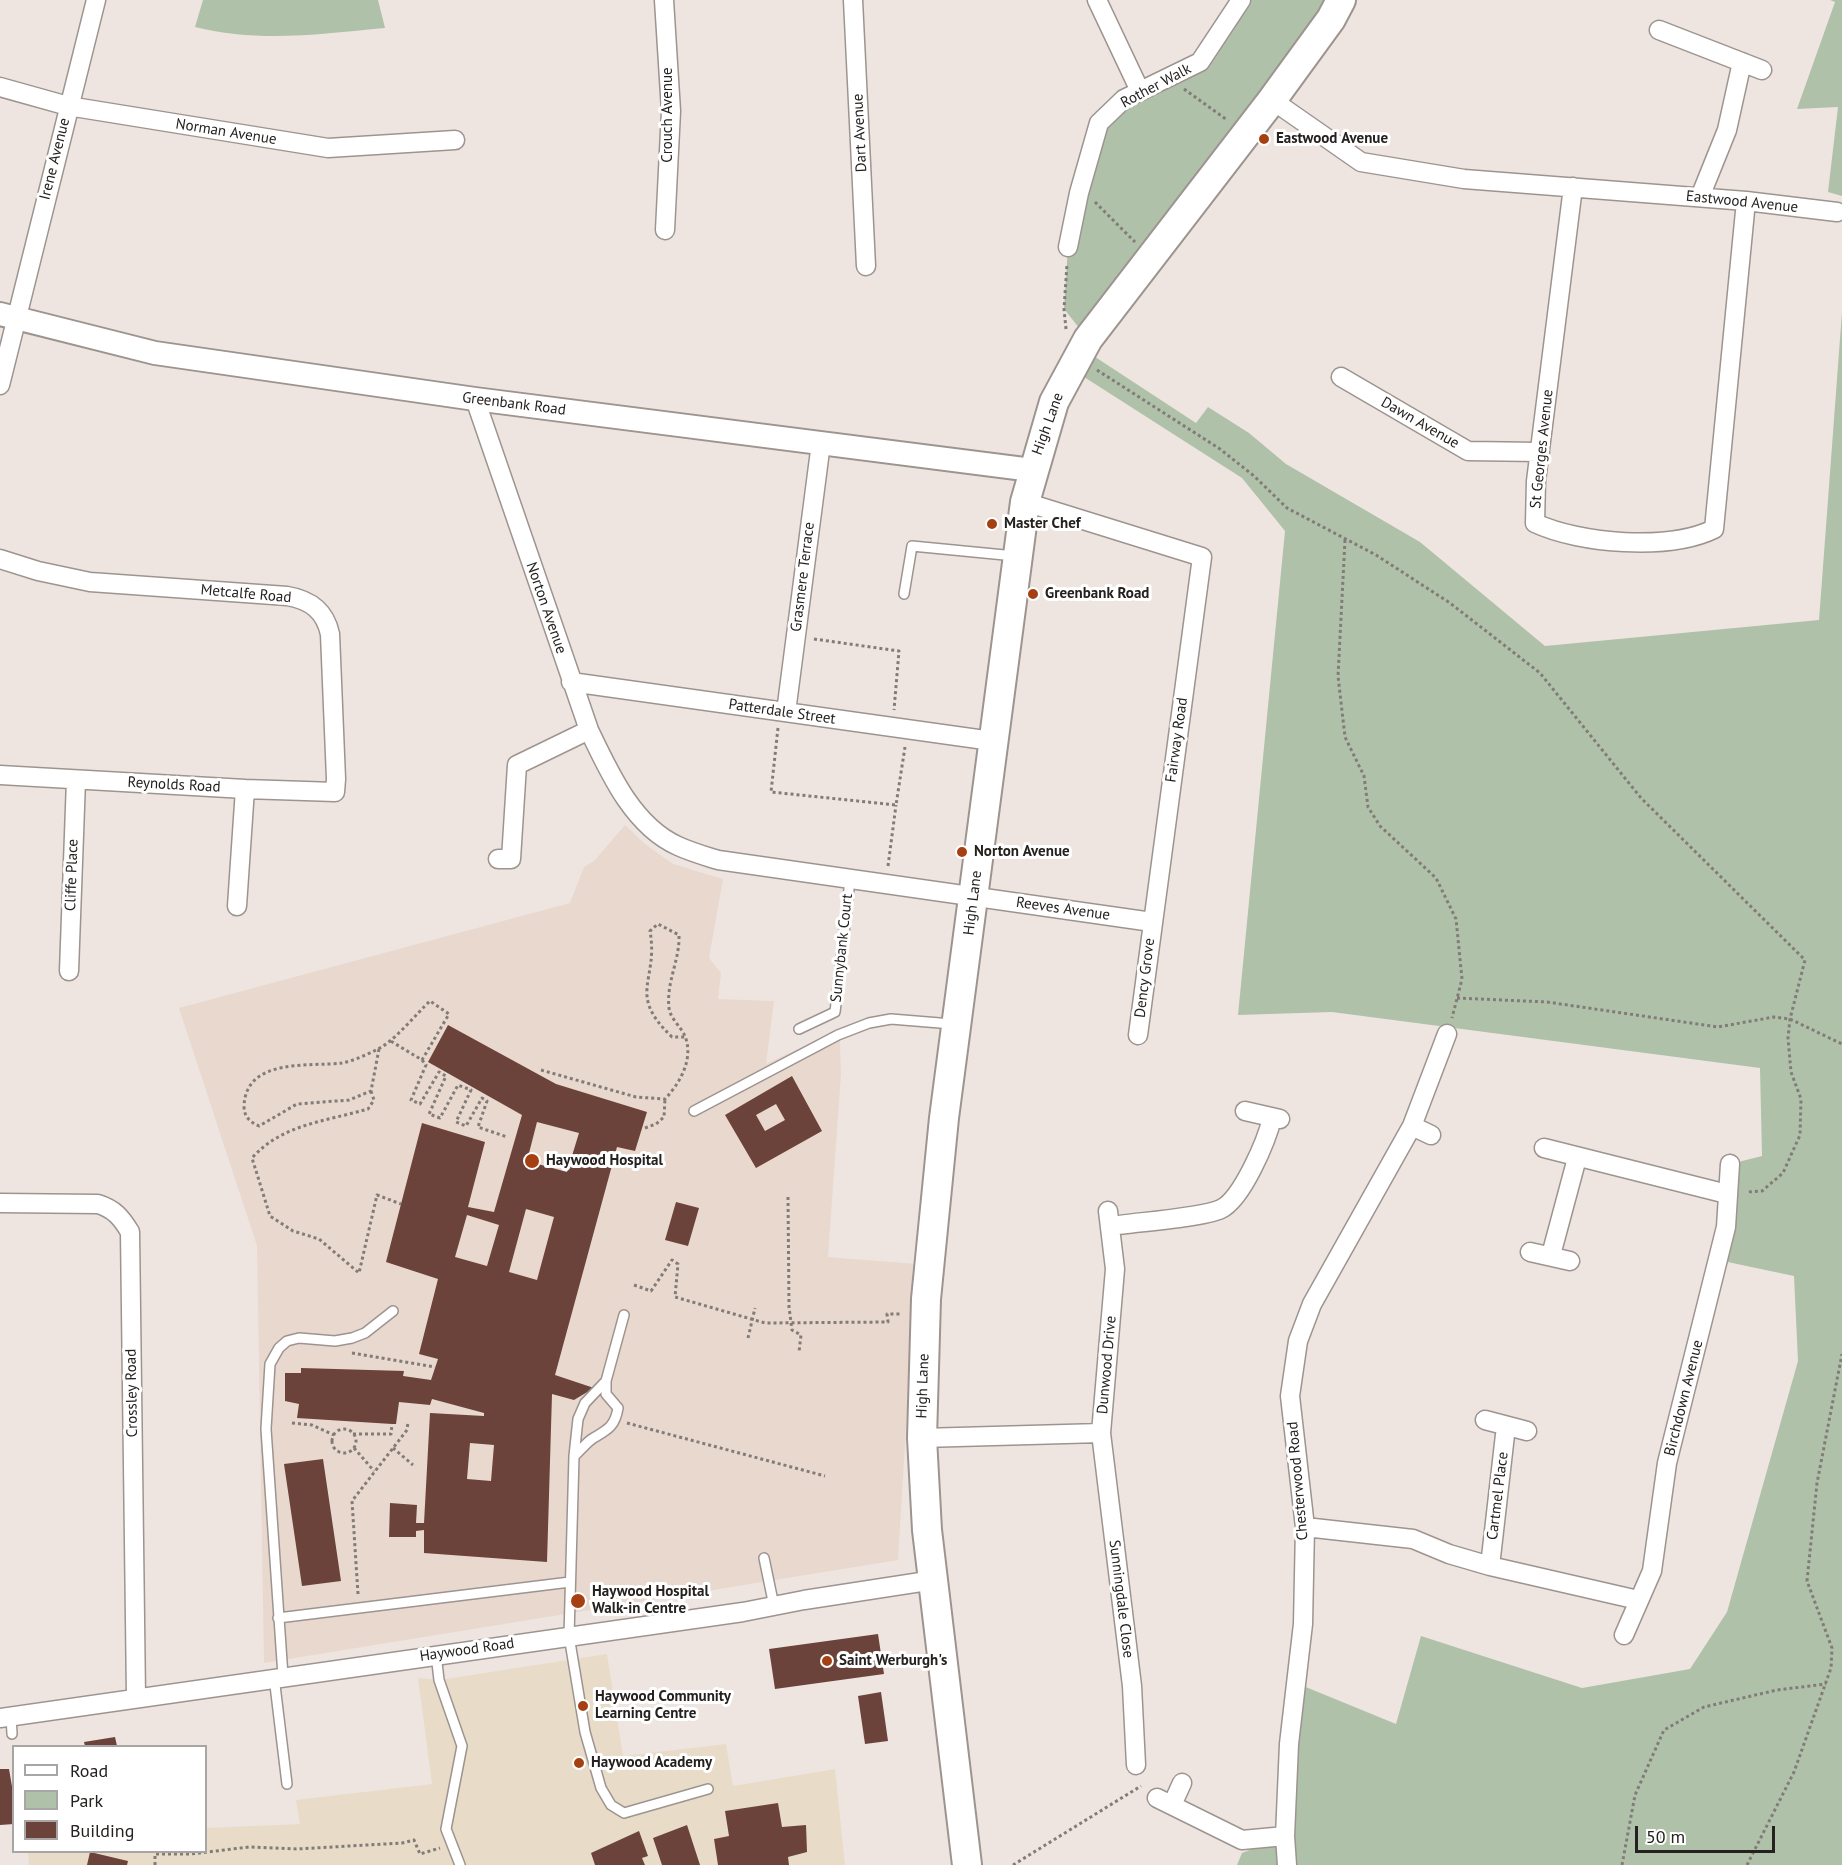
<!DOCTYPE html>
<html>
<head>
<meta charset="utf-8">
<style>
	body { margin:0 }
	#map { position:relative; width:1842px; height:1865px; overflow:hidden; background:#efe5e0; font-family:"PT Sans",sans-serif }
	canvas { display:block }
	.legend { position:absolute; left:12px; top:1745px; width:195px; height:108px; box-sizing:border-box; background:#fff; border:2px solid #a7a6a5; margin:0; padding:8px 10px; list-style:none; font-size:18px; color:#24211f }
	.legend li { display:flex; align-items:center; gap:12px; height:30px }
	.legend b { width:30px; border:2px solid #a7a6a5 }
	.scale { position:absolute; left:1635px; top:1826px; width:140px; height:27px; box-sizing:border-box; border:3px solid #24211f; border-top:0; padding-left:8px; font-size:18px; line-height:21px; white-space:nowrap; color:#24211f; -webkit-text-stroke:4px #fff; paint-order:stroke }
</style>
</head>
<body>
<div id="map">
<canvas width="1842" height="1865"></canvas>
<ul class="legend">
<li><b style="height:8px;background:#fff"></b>Road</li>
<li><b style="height:16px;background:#b0c1a9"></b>Park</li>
<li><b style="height:16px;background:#6b433a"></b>Building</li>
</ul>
<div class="scale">50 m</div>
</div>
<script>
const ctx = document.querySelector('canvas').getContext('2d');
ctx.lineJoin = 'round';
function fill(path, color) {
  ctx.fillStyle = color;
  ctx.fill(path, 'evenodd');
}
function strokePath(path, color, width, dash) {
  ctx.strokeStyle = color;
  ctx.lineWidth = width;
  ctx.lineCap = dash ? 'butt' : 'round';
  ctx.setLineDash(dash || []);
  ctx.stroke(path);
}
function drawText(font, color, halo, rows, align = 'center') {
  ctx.font = font + ' "PT Sans",sans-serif';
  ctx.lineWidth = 6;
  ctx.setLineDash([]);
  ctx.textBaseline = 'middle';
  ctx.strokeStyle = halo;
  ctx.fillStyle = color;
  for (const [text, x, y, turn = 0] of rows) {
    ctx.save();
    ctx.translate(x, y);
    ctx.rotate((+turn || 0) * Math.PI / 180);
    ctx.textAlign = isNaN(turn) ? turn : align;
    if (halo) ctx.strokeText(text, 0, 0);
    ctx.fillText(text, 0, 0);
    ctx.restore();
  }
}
const built = new Path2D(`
	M625,825L645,844L673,864L723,879L709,958L721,973L718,999L774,1001L766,1064L836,1031L840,1041L841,1075L828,1257L916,1264L898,1560L264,1663L257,1246L179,1008L570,903L584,867L594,861Z`);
const education = new Path2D(`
	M607,1654L623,1756L726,1744L733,1786L835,1769L845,1865H29L28,1852H206V1828L300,1824L296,1800L432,1784L418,1678L439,1680Z`);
const green = new Path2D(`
	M203,0H378L385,28C320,34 259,43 195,27Z
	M1241,0H1341L1088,339L1064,309L1068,247L1099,123L1200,62Z
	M1830,0H1842V196L1828,192L1838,107L1797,109L1835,2Z
	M1842,312V1865H1237L1242,1853L1285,1836L1296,1683L1396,1724L1421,1636L1582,1688L1690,1669L1727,1612L1798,1361L1794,1276L1718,1260L1730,1164L1762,1156L1760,1068L1332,1012L1238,1015L1285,531L1242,478L1070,368L1083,349L1196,423L1208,407L1249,433L1286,464L1420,542L1545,646L1819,620Z`);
const building = new Path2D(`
	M448,1025L556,1084L647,1112L635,1151L617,1147L555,1375L594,1388L574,1400L552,1394L547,1562L424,1553V1530L416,1531V1537H389L390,1503L417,1505L416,1523H424L430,1413L484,1416V1413L432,1399L430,1405L399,1402L396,1424H392L297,1418L299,1404L285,1401V1373H301V1368L404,1371L403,1376L431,1380L438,1359L419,1354L438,1279L386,1262L422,1123L485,1142L468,1207L494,1212L522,1115L428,1062ZM537,1122L579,1133L567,1172L527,1161ZM526,1209L554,1217L537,1280L509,1272ZM467,1215L499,1225L487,1266L455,1257ZM470,1443L494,1445L491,1481L467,1479Z
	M792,1076L822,1131L756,1168L725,1115ZM776,1104L785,1120L765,1131L756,1115Z
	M676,1202L699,1208L688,1246L665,1240Z
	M323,1459L341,1581L302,1586L284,1464Z
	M878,1634L884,1674L775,1689L769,1649Z
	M881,1692L888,1741L865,1744L858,1696Z
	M115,1737L117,1746H85L84,1742Z
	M0,1769H9L14,1798V1824L0,1825Z
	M778,1803L782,1827L806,1825L807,1852L788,1857L789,1865H718L714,1839L729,1836L725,1811Z
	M687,1825L700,1865H662L653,1838Z
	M639,1831L648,1856L642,1858L645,1865H595L591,1853Z
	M90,1852L128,1861L127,1865H87Z`);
const path = new Path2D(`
	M1184,89L1227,120
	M1095,202L1135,242
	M1066,329L1064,309L1067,264
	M1097,370L1220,449L1254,476L1287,508L1376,555L1450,603L1540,673L1641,798L1805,960L1790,1019L1788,1038L1791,1072L1801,1099L1800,1135L1783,1173L1762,1191L1747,1192
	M1345,540L1338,676L1345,737L1364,776L1368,807L1380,826L1436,878L1456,919L1462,979L1452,1018
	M814,639L899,651L894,710
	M778,728L771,792L896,805L905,747
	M888,866L896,805
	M1457,998L1547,1002L1718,1027L1774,1017L1790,1019L1842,1044
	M379,1049L371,1091L349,1100L297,1104L259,1126C250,1122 244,1117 244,1106C246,1057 310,1067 342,1063C353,1061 366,1055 376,1050C393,1043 416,1014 430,1001L449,1014L422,1060L389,1040
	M422,1060L426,1065L411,1100L420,1104L439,1072L446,1076L429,1114L440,1118L458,1085L471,1090L456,1122L466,1126L482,1098L487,1101L478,1127L507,1137
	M541,1070L636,1097L665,1099C680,1083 694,1059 685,1036C681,1027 670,1018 669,1008C666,982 680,960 679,935L658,924L650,931C659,982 626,993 672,1037H685
	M371,1091L374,1100L368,1109C327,1121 282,1124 252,1158L270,1216L293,1231L319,1239L359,1273L377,1195L401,1204
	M645,1128L656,1124L664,1117L665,1099
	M788,1197L789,1307L792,1330L801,1335L799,1352
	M634,1285L651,1291L672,1260L678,1264L675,1297L765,1323L888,1322L887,1314H902
	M748,1338L755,1308
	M352,1353L435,1367
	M292,1423L312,1425L334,1435
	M627,1423L825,1476
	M332 1441a12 12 0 1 1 24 0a12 12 0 1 1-24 0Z
	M353,1434H391L392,1424
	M354,1448L374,1471
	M393,1448L413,1465
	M358,1594L352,1501L407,1430L408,1422
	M155,1865V1854H191L249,1847L297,1849L402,1843L414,1840L420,1854L440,1848
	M1013,1865L1141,1786
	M1622,1865L1635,1795L1664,1730L1704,1707L1777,1690L1826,1684
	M1747,1865L1794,1772L1831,1668L1832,1648L1807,1581L1817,1483L1842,1354`);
const service = new Path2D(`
	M904,594L912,546L1015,556
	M799,1029L835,1012L850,880
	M694,1111L838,1035L869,1023L891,1019L952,1024
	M606,1381L585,1403L578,1419L574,1456L569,1636L585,1732L601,1788L611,1805L624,1813L708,1789
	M574,1456C580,1451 585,1444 592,1439C607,1430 615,1427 618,1408L606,1394V1381L624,1315
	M764,1558L774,1606
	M278,1618L570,1582
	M436,1654L439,1680L462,1746L446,1829L460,1865
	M283,1676L266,1429L270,1364L279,1348L287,1341L299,1338L335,1341L352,1338L365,1333L393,1311
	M274,1677L287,1784
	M11,1716L12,1734`);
const minor = new Path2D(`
	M664,0L671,111L665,230
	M853,0L866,266
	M1097,0L1140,91
	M1659,30L1762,70
	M0,87L68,106L328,148L455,140
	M1272,100L1361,162L1464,179L1746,201L1837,212
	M1573,187L1536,481L1535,523C1580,544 1669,551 1714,529L1746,201
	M1700,197L1727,130L1742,62
	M1068,247L1079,193L1099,123L1124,99L1200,62L1241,0
	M1341,377L1468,451L1540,452
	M0,385L96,0
	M475,399L589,730C609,772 633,826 678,846C691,852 705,856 718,860L1152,922
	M1025,502L1202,557L1138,1035
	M0,559L38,571L90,582L287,596C311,600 325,611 330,634L336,779L335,792L245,789L0,775
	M571,682L992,741
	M786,712L821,443
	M498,859H511L517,765L589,730
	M237,906L245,789
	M69,971L76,780
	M1245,1111L1280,1119
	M1412,1126L1431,1135
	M1544,1148L1727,1194
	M0,1203L98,1204C114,1209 121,1217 130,1232L136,1697
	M1111,1226C1137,1222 1201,1218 1221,1209C1242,1199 1267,1140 1272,1118
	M1530,1252L1570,1261
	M1551,1255L1577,1158
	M1485,1420L1527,1431
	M1101,1433L1132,1686L1136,1765
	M922,1438L1101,1433L1115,1269L1108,1211
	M1305,1527L1413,1539L1449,1554L1490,1566L1638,1600
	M1490,1566L1506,1426
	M1624,1635L1652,1571L1667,1463L1726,1227L1730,1164
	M0,1718L743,1612L804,1600L934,1580
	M1157,1798L1242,1840L1285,1836
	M1172,1805L1182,1783
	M1287,1865L1285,1836L1289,1744L1303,1624L1305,1527L1290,1396L1298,1341L1312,1304L1412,1126L1447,1034`);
const tertiary = new Path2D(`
	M0,314L155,353L475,399L1032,470`);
const primary = new Path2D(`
	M967,1865L927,1530L922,1438L926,1299L944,1118L1025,502L1054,402L1088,339L1272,100L1331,19L1341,0`);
const markers = [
	[1264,139,6,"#a54013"],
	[992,524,6,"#a54013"],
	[1033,594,6,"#a54013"],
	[962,852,6,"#a54013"],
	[532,1161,8,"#a54013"],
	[578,1601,8,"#a54013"],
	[827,1661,6,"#a54013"],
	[583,1706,6,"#a54013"],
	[579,1763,6,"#a54013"]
];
const streetNames = [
	["Rother Walk",1156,86,-28],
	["Crouch Avenue",668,115,-90],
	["Norman Avenue",226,132,9],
	["Dart Avenue",860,133,-93],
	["Irene Avenue",55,159,-76],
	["Eastwood Avenue",1742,202,6],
	["Greenbank Road",514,404,7],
	["Dawn Avenue",1420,423,30],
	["High Lane",1048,424,-70],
	["St Georges Avenue",1542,449,-84],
	["Grasmere Terrace",803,577,-83],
	["Metcalfe Road",246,594,5],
	["Norton Avenue",546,608,71],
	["Patterdale Street",782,712,8],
	["Fairway Road",1177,740,-82],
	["Reynolds Road",174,785,3],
	["Cliffe Place",72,875,-88],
	["High Lane",973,903,-83],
	["Reeves Avenue",1063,909,8],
	["Sunnybank Court",842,948,-84],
	["Dency Grove",1145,978,-83],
	["Dunwood Drive",1107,1365,-85],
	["High Lane",923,1386,-88],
	["Crossley Road",132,1393,-91],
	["Birchdown Avenue",1684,1398,-76],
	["Chesterwood Road",1298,1481,-95],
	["Cartmel Place",1498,1496,-83],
	["Sunningdale Close",1121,1599,83],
	["Haywood Road",467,1650,-8]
];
const poiNames = [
	["Eastwood Avenue",1276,139],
	["Master Chef",1004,524],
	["Greenbank Road",1045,594],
	["Norton Avenue",974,852],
	["Haywood Hospital",546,1161],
	["Haywood Hospital",592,1592],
	["Walk-in Centre",592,1609],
	["Saint Werburgh's",839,1661],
	["Haywood Community",595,1697],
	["Learning Centre",595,1714],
	["Haywood Academy",591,1763]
];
fill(built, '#e9d8ce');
fill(education, '#e8dcc8');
fill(green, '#b0c1a9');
fill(building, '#6b433a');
strokePath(service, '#9d9490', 12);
strokePath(minor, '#9d9490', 21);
strokePath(tertiary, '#9d9490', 26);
strokePath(primary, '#9d9490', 32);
strokePath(path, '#827c78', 3, [3, 3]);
strokePath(service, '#fff', 9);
strokePath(minor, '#fff', 18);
strokePath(tertiary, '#fff', 22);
strokePath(primary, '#fff', 28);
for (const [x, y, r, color] of markers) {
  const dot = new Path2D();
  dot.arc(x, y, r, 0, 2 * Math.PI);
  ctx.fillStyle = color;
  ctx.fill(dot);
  strokePath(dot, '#fff', 2);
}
drawText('15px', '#24211f', '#fff', streetNames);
drawText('bold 15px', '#24211f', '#fff', poiNames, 'left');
</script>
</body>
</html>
